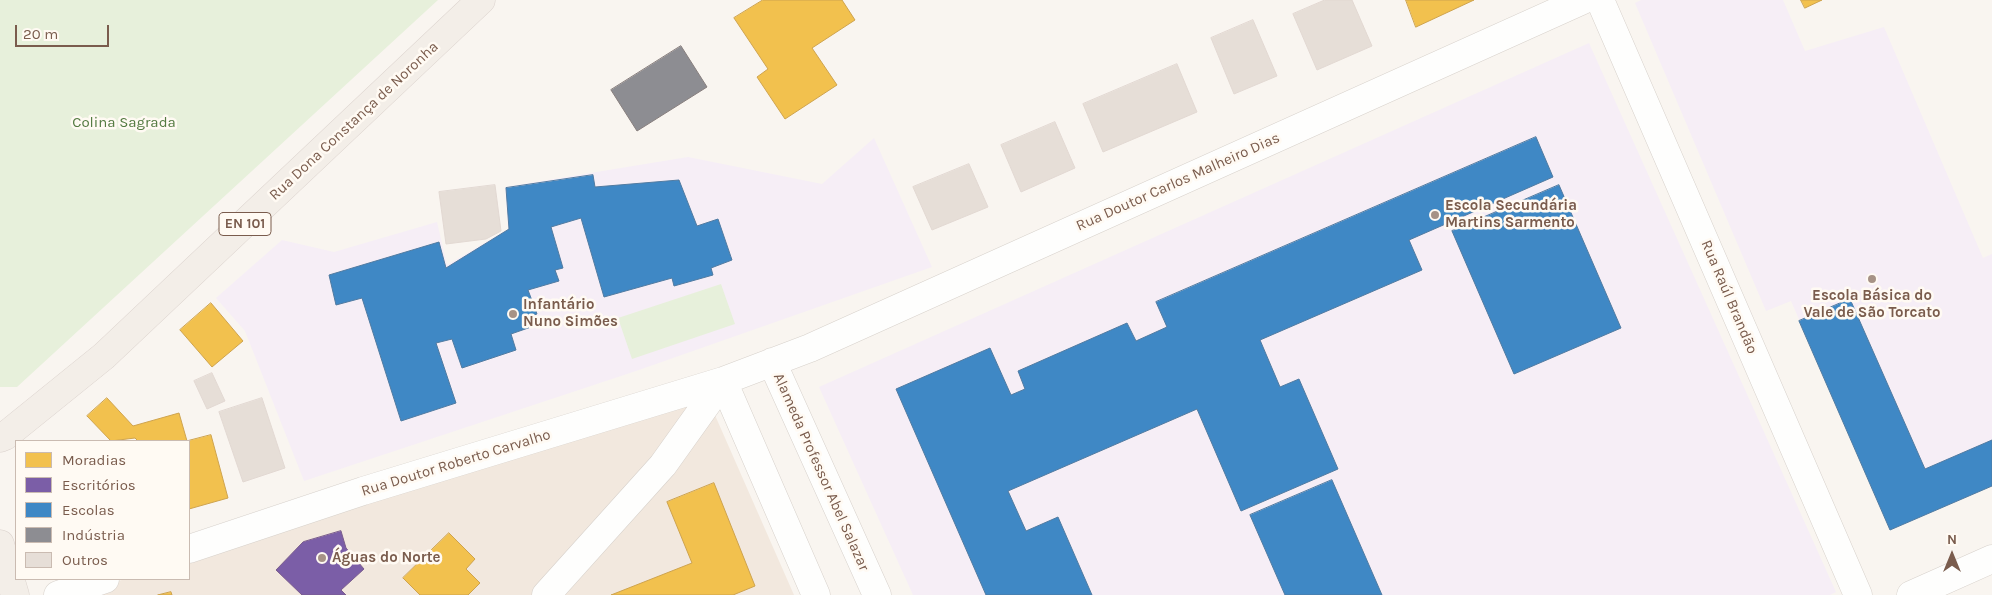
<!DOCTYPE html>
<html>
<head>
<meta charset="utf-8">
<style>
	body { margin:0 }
	#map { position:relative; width:1992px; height:595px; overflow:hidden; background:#f9f5f0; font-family:Karla,sans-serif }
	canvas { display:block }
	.legend { position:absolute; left:15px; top:440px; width:175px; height:140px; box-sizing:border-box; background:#fffaf3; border:1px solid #cabbb1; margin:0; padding:6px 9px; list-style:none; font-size:15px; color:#7a5c4d }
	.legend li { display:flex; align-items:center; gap:10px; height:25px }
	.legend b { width:25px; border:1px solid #cabbb1 }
	.north { position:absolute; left:1927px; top:530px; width:50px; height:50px; -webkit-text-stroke:4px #fffaf3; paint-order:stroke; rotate:0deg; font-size:14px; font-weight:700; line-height:20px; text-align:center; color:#7a5c4d }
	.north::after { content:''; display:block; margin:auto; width:18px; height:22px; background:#7a5c4d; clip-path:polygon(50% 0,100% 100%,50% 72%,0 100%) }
	.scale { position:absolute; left:15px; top:25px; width:94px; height:22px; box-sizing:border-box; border:2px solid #7a5c4d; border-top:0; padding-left:6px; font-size:15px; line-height:18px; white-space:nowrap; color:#7a5c4d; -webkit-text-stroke:4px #fffaf3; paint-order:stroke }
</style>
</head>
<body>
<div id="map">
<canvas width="1992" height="595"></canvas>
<ul class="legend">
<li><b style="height:14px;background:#f2c14e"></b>Moradias</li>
<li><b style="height:14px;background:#7b5ea7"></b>Escritórios</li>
<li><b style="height:14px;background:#3f88c5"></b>Escolas</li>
<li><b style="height:14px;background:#8d8d92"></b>Indústria</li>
<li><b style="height:14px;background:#e6ded7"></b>Outros</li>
</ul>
<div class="north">N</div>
<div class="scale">20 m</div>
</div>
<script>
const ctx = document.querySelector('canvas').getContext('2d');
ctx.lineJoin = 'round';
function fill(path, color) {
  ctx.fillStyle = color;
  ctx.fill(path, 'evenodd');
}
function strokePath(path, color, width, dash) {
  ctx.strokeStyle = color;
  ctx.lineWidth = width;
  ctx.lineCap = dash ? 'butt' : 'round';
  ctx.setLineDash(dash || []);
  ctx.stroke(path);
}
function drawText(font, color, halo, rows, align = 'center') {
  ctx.font = font + ' Karla,sans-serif';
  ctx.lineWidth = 5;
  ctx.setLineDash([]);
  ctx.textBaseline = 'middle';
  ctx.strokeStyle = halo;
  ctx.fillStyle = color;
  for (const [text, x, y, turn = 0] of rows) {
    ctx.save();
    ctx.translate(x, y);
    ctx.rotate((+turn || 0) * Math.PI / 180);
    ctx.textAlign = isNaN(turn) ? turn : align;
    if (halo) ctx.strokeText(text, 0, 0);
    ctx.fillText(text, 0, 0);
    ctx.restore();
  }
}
const residential = new Path2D(`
	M707,397L794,595H73L125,579H189V559Z`);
const education = new Path2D(`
	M1641,0H1783L1805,51L1884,27L1983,258L1992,254V486L1890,530L1791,301L1766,311L1635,3Z
	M1589,43L1836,592L1830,595H913L819,387Z
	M874,138L932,267L636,371L304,481L245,331L216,298L282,240L334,252L437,222L447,265L508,229L505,187L688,157L822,184Z`);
const green = new Path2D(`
	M0,0H438L17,387H0Z
	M721,284L735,324L632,359L618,318Z`);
const homes = new Path2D(`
	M763,0H842L855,20L812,48L837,85L785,119L757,77L768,69L734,18Z
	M1406,0H1474L1416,27Z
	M1801,0H1822L1805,8Z
	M211,303L243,341L212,367L180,330Z
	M107,398L133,426L179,413L187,441H138L135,438L111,441L87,416Z
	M211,435L228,498L189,509L188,441Z
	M714,483L755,586L733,595H611L692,563L667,502Z
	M449,533L475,559L466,569L480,583L468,595H420L403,578Z
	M171,592L172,595H158Z`);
const offices = new Path2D(`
	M341,531L346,548L364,569L341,590L346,595H302L276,570L303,542Z`);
const schools = new Path2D(`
	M1536,137L1553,177L1409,240L1422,270L1260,340L1280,387L1299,379L1338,469L1241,511L1197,409L1008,491L1026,531L1058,517L1092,595H986L896,389L990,348L1011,395L1025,389L1018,371L1127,323L1136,341L1167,327L1156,302Z
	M593,175L595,187L679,180L697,226L718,219L732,260L711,268L713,275L674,286L672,278L604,297L581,218L551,227L563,268L555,270L559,281L528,290L537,314L527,317L531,327L511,334L516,350L462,368L452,339L436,343L456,403L401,421L362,298L336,305L329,275L439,242L446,268L509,229L506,188Z
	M1559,185L1621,328L1514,374L1452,231Z
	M1850,299L1925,469L1992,440V486L1890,530L1799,321Z
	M1332,480L1382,595H1285L1250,515Z`);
const industry = new Path2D(`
	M681,46L707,87L637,131L611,90Z`);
const building = new Path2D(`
	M1325,0H1352L1372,46L1317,70L1293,14Z
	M1253,20L1277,76L1234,94L1211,38Z
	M1177,64L1197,112L1103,152L1083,104Z
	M1055,122L1075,168L1021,192L1001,145Z
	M969,164L988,207L932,230L913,187Z
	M495,185L501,231L486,239L446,244L439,192Z
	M212,373L225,401L207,409L194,381Z
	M262,398L285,468L243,482L219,412Z`);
const street = new Path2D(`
	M1600,0L1858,595
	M772,362L877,595
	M723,381L816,595
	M189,549L363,491L723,381L810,348L1583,0
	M58,595L105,579
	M546,595L663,465L723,381
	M1911,595L1992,559`);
const primary = new Path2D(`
	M0,438L5,436L104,356L481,0
	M0,544L15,595`);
const markers = [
	[1435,215,5,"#a69286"],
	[1872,279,5,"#a69286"],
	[513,314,5,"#a69286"],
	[322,558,5,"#a69286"]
];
const shields = [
	[245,224,52]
];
const shieldNames = [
	["EN 101",245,224]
];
const streetNames = [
	["Rua Dona Constança de Noronha",354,121,-43],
	["Rua Doutor Carlos Malheiro Dias",1178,182,-24],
	["Rua Raúl Brandão",1729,297,67],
	["Rua Doutor Roberto Carvalho",456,463,-17],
	["Alameda Professor Abel Salazar",821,472,66]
];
const parkNames = [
	["Colina Sagrada",124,123]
];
const poiNames = [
	["Escola Secundária",1445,206],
	["Martins Sarmento",1445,223],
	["Escola Básica do",1872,296,"center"],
	["Vale de São Torcato",1872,313,"center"],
	["Infantário",523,305],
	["Nuno Simões",523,322],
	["Águas do Norte",332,558]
];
fill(residential, '#f2e8de');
fill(education, '#f6eef6');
fill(green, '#e7f0db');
fill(homes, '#f2c14e');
strokePath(homes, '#cea34e', 1);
fill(offices, '#7b5ea7');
strokePath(offices, '#7b5d8c', 1);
fill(schools, '#3f88c5');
strokePath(schools, '#517ba1', 1);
fill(industry, '#8d8d92');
strokePath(industry, '#877e7d', 1);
fill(building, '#e6ded7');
strokePath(building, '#e2d8d2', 1);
strokePath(street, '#d7d1cb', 29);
strokePath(primary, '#dad1cc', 29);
strokePath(street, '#fefefd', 28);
strokePath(primary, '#f3eee8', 28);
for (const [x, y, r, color] of markers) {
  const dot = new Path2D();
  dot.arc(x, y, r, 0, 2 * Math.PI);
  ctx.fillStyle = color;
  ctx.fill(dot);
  strokePath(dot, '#fffaf3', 2);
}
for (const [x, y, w] of shields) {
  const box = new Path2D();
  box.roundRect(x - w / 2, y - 11.5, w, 23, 4);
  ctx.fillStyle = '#fffaf3';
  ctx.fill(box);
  strokePath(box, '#7a5c4d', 1);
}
drawText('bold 14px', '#7a5c4d', null, shieldNames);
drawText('15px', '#7a5c4d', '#fffaf3', streetNames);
drawText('15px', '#537a41', '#fffaf3', parkNames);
drawText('bold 15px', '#7a5c4d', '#fffaf3', poiNames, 'left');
</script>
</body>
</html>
